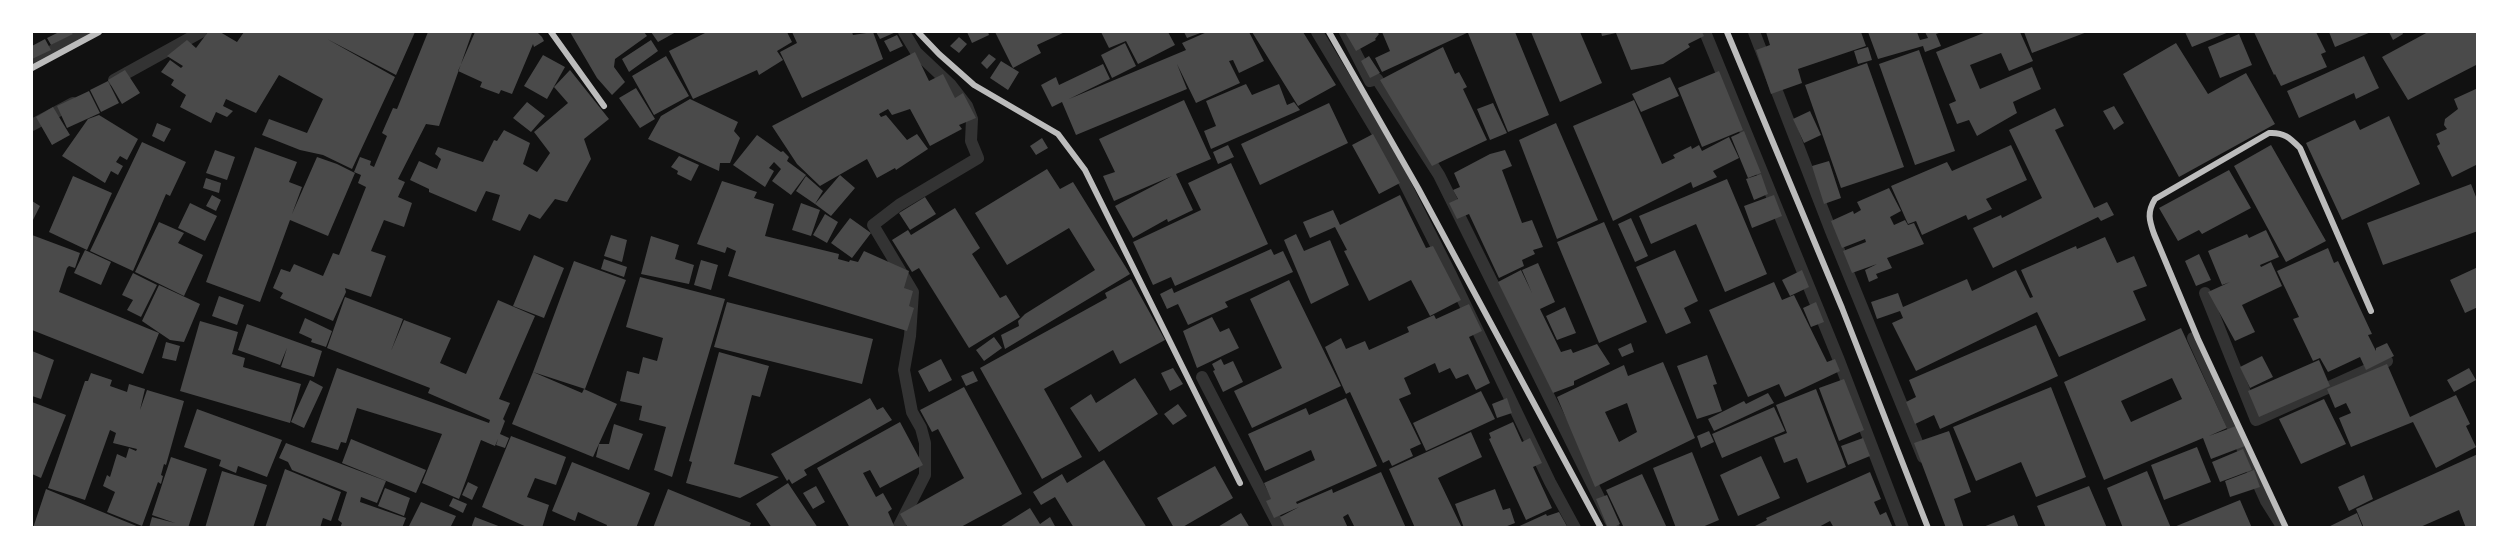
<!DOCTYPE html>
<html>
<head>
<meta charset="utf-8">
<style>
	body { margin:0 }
	#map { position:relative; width:2509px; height:559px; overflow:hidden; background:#111; font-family:Literata,serif }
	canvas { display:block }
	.frame { position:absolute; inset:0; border:33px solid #fff; pointer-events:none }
</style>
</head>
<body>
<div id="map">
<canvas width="2509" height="559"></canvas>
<div class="frame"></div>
</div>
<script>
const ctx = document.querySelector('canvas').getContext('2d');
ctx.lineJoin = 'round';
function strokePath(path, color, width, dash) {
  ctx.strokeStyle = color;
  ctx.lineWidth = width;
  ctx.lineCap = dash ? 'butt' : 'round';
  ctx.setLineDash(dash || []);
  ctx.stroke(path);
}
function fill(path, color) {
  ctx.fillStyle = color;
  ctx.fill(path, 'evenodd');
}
const stream = new Path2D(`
	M1317,32L1389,152L1451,275L1550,482L1575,528
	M1345,32L1370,81L1377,79L1439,175L1614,528
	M1705,32L1838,358L1903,528
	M1754,32L1831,231L1923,457
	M32,62L87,32
	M114,80L201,32
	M32,125L73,103
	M2205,293L2256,420L2387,361
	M2193,338L2266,501L2283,528
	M1202,377L1280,528
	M898,528L925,475V443L921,428L912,412L904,370L910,336L913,292L873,225L899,205L978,158L971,141L972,119L967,106L950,84L916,52L904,32`);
const building = new Path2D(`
	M59,32H71L73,34L51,45L47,38Z
	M208,32H220L237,42L244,32H415L396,75L327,39L395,77L352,169L323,155L300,150L262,135L269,119L307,133L323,99L279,75L256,113L226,99L223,106L233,111L227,117L216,112L211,123L180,107L186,95L171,85L174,80L161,72L170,60L181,68L183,66L167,56L187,40L196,48Z
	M428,32L472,33L439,126L426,124L398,179L405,182L398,197L412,203L404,227L384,220L371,251L386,256L371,297L345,288L346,292L333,321L280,298L283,293L273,288L281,269L290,272L294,264L323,276L333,253L339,255L366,187L358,183L361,175L354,172L360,157L371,161L370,165L374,167L387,136L382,133L393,108L397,109Z
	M475,32H537L542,37L544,41L534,47L533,44L512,94L501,90L499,94L480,87L482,82L458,71Z
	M570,32H644L647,36L615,59L614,67L625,82L612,95L597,78Z
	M651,32H676L658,42Z
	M707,32H787L792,42L777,51L783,60L759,75L757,70L693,99L669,51Z
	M792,32H852L853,35L873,32L883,59L802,98L780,52L797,43Z
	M876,32H896L880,39Z
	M967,32H988L989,35L972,43Z
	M995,32H1065L1037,45L1041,53L1013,68Z
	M1101,32H1168L1175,45L1138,64L1126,41L1109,48Z
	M1184,32H1203L1187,38Z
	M1207,32H1249L1264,61L1239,73L1233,60L1229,61L1240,83L1196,103L1177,64L1187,89L1076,135L1062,102L1052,107L1041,85L1056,77L1059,85L1103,64L1110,79L1069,99L1186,50L1182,43Z
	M1252,32H1303L1336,85L1298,106Z
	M1345,32H1377L1379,34L1375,39L1376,40L1356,51Z
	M1382,32H1469L1382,72L1375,58L1390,51Z
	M1473,32H1515L1549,115L1508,132L1468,33Z
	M1531,32H1580L1602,83L1560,102Z
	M1601,32H1702L1704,36L1688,44L1690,47L1663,64L1631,70L1616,33L1602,36Z
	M1766,32H1861L1866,46L1798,69L1802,83L1771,94L1756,50L1770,45Z
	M1868,32H1917L1920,40L1928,38L1925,32H1942L1936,34L1941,46L1925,52L1923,46L1878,59Z
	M1986,32H2020L2033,61L2009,71L2001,53L1970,65L1980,89L2032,67L2041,89L2013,102L2017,113L1977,136L1969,120L1957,124L1949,104L1956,101L1936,52Z
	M2024,32H2087L2032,53Z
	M2185,32H2229L2192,47Z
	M2254,32H2316L2326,52L2321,54L2327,67L2281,86L2275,74L2274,75Z
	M2329,32H2371L2335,47Z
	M2389,32H2402L2403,34L2393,40Z
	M2428,32H2478V64L2408,100L2382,57Z
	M2239,34L2252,65L2220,78L2208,47Z
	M897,35L903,46L890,52L884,41Z
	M959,37L967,44L959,53L950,46Z
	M45,39L51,50L32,59V46Z
	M651,40L658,51L629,72L622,59Z
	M1125,43L1136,66L1112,78L1101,55Z
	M2176,43L2208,94L2246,73L2275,124L2179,177L2123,74Z
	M1443,47L1455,74L1459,72L1467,87L1463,89L1487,140L1432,166L1380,80Z
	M1868,47L1872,60L1858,64L1854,51Z
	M1919,50L1955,151L1915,165L1879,64Z
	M915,52L929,81L943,74L955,98L963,93L976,118L959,125L962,129L930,146L910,109L892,115L888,109L879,114L881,117L886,115L907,140L917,134L928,149L896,170L895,168L877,178L867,159L820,186L797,164L772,126Z
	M989,54L996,59L987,69L981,63Z
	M543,55L565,67L547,99L524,86Z
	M666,56L689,96L654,115L632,76Z
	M1369,56L1380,73L1370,78L1361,61Z
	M2364,56L2379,88L2356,99L2354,93L2299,118L2287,91Z
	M1001,61L1019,72L1008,90L990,78Z
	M1867,63L1904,167L1841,188L1805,85Z
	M125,70L140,93L122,104L108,80Z
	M570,70L609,119L584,139L591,159L567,202L555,199L540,219L529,214L520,231L492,220L500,195L486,191L476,212L429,192V189L410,180L419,161L437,169L441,159L435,154L438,147L483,162L494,140L497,141L504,130L530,143L523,164L537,172L550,153L534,132L568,103L554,87Z
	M1719,71L1743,130L1702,147L1678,88Z
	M1670,77L1679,96L1641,112L1632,94Z
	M108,81L119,103L101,112L90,90Z
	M1246,84L1252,95L1279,84L1287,105L1294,102L1300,110L1211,149L1204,131L1216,126L1206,101Z
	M636,88L655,119L640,128L619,98Z
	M2478,88V164L2452,177L2437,146L2440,144L2436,134L2447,129L2444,125L2445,119L2458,109L2454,99Z
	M89,91L100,113L67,128L57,106Z
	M690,99L738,122L734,131L740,138L730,163H720L719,171L648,139L661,116Z
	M1184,100L1211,159L1176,174L1193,210L1168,222L1167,219L1133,238L1115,206L1172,176L1114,201L1103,176L1115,172L1099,139Z
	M1634,100L1662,164L1675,158L1673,155L1691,146L1692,149L1699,145L1702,151L1729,137L1739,158L1713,171L1717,177L1693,188L1691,182L1613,221L1573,126Z
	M527,102L545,116L531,132L513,118Z
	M1329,103L1348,143L1260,185L1241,144Z
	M1493,103L1507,133L1490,140L1477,109Z
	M2114,106L2124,123L2114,130L2103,111Z
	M53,107L70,135L52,145L36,117Z
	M2055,108L2064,126L2055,130L2094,208L2107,202L2114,215L2101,221L2098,217L1993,268L1973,228L2001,215L2002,218L2042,198L2009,130Z
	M1810,111L1821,135L1804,143L1793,119Z
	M99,115L138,139L127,160L120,156L116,162L123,166L118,175L111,171L105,183L62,156L88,119Z
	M2389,116L2420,184L2342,220L2306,143L2355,120L2360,130Z
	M157,123L171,129L164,142L152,136Z
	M1556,123L1598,220L1557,239L1519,140Z
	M1744,131L1761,173L1748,178L1731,137Z
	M1373,134L1400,183L1379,194L1352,145Z
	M757,135L781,152L783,151L789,157L787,161L806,175L791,195L772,181L781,169L774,162L769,168L774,171L765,187L733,165Z
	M1042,138L1048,148L1036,155L1030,146Z
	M142,142L186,162L170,196L166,194L133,271L90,251Z
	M1228,145L1234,157L1218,164L1213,152Z
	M2011,145L2027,180L1986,199L1992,209L1968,220L1966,215L1922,235L1916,221L1908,224L1891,186L1947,162L1952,171Z
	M2271,145L2326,241L2286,262L2234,166Z
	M255,147L297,162L289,182L302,187L292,214L317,157L337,164L355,173L328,236L290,220L260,302L206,282Z
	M215,150L235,157L227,180L206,173Z
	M1505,150L1512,166L1502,170L1522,223L1532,220L1543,247L1533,250L1535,254L1522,260L1524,266L1499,278L1469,214L1457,219L1449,203L1458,199L1453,190L1460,187L1454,173L1490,154Z
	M679,156L699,165L691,181L677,174L678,171L671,167Z
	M1829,161L1841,198L1824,204L1812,166Z
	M1231,163L1268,244L1175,286L1171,277L1153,285L1133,242L1201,210L1188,183Z
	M1047,169L1060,189L1073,182L1130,274L1005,349L1001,335L1019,326L1018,321L1025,314L1095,270L1069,228L1007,265L975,213Z
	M2229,170L2251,208L2202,234L2199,230L2178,241L2159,208Z
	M1761,174L1768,194L1754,200L1746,179Z
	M840,175L855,188L831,216L815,204Z
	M73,176L112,193L87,250L49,232Z
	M806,176L823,191L815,204L796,191Z
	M206,178L221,183L219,193L203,188Z
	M1727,179L1767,274L1725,292L1696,224L1651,244L1639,216Z
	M722,181L757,192L754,198L774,204L765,236L839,254L838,259L849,262L850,260L858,262L864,251L909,271L904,288L913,291L909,306L914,308L907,331L728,276L736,251L727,247L725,253L697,244Z
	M2471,184L2478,202V231L2383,265L2367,223Z
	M1889,188L1901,211L1890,217L1894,225L1905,220L1908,225L1914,223L1924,244L1887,258L1892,268L1876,274L1878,278L1869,282L1865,270L1877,264L1852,273L1843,251L1866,242L1865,239L1842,248L1831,221L1853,211L1854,214L1861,210L1857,202Z
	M212,195L221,200L216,211L206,206Z
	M1400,195L1426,248L1433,246L1461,300L1430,316L1411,280L1369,301L1344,251L1347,250L1335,227L1310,238L1303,222L1333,210L1340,225Z
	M1774,195L1782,216L1752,228L1744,206Z
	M925,197L936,214L910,230L899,213Z
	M32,201L40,206L32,222Z
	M190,203L217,216L205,241L178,228Z
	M801,203L820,210L811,236L792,230Z
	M955,208L980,248L972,254L1000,298L1006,295L1020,317L969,348L919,268L912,272L892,240L908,230L911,235Z
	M825,214L838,222L827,243L813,235Z
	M850,218L871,233L852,258L831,243Z
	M1631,218L1648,256L1635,262L1618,224Z
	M159,222L184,233L178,243L203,255L184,296L135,272Z
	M1604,222L1647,322L1599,343L1557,242Z
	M2266,230L2279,257L2260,265L2261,267L2271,262L2282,286L2242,305L2255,332L2235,341L2208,292L2230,282L2222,285L2208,251L2247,234L2249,238Z
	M1296,234L1304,251L1330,240L1349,285L1311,304L1284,240Z
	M32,235L80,253L75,268L69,266L67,268L59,292L159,333L143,374L32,330Z
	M611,235L627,240L622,262L604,256Z
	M651,236L679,245L675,259L694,265L689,284L641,274Z
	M2105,237L2117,263L2134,256L2147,286L2133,291L2146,320L2059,357L2037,312L1916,371L1892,323L1903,318L1900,311L1877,319L1871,302L1898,293L1903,307L1967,279L1972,291L2016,270L2030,298L2033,297L2021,270L2076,246L2077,249Z
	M2328,248L2334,263L2338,261L2372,334L2368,335L2376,351V348L2387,343L2394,356L2366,370L2360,357L2328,372L2320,358L2313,361L2293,319L2299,317L2277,271Z
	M1271,249L1274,255L1283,251L1293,272L1225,302L1228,307L1188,325L1178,304L1167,309L1160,294L1172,288L1174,293Z
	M85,250L111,262L101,285L74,273Z
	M1675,250L1698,301L1684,308L1691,323L1666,334L1636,267Z
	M2199,254L2211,280L2196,286L2185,261Z
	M534,255L564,268L544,318L513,306Z
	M604,259L627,267L624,277L601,269Z
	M701,260L718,265L711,290L694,285Z
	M574,261L626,280L585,389L533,372Z
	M1538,263L1555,302L1540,309L1561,352L1571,349L1573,353L1597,344L1610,364L1574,381V385L1553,393L1498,282L1521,270L1532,293L1522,270Z
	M2478,267V307L2465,313L2450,280Z
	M1802,270L1809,287L1790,296L1782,280Z
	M133,273L157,285L141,317L127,310L133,300L122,295Z
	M640,277L725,299L672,477L654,470L666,427L639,420L642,406L620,401L627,371L639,374L643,357L657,361L663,338L626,327Z
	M1131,279L1165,340L1120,364L1113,350L1044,389L1082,457L1042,479L980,368L1107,298L1105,293Z
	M1289,280L1341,386L1252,428L1234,391L1282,368L1250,299Z
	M1774,282L1782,300L1794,295L1827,362L1835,359L1840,371L1785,397L1779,384L1748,397L1709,310Z
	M159,285L200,304L184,342L170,340L142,321Z
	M219,296L244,305L237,325L212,316Z
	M345,297L403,319L391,351L404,320L451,338L440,363L466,374L498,300L535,316L499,399L510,403L503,419L505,421L500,434L509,438L505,448L496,445L498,439L495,446L481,440L459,499L422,483L442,434L357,408L346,443L341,442L338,450L311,442L337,368L489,423L490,420L428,393L430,388L327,348Z
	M727,302L873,339L862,384L714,347Z
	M1816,302L1824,322L1811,327L1803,308Z
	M1469,304L1482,331L1469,337L1490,383L1476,390L1468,374L1456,379L1450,368L1439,373L1435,363L1404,378L1411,394L1399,399L1421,444L1410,449L1413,456L1392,466L1389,460L1383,463L1350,392L1346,394L1325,347L1341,338L1346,349L1365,341L1369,350L1409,332L1407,327L1434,315L1436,319Z
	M1565,307L1576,333L1557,340L1546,316Z
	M1212,317L1220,332L1229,328L1239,348L1197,368L1183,331Z
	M305,318L332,331L326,347L311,342L312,339L299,333Z
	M200,321L238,332L232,354L245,358L243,367L301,384L290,423L180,391Z
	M247,324L322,351L314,377L281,367L287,348L280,365L238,350Z
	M2036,325L2058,376L1940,429L1934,415L1915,424L1906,402L1916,397L1909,380Z
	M2181,328L2227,428L2209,436L2236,426L2245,446L2211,459L2203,438L2104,480L2064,382ZM2172,378L2182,399L2131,422L2121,401Z
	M994,337L1002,348L984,361L976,350Z
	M166,342L180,346L176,361L162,358Z
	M1631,343L1634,352L1622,357L1618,349Z
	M32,351L54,360L41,399L32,396Z
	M719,352L769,366L760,397L752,395L734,464L779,477L740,498L686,483L692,462L689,461Z
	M1707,355L1717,384L1713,385L1722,411L1697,419L1677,366Z
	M2262,356L2273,377L2250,388L2240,367Z
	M941,359L952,380L929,392L918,371Z
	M1221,359L1224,365L1233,361L1243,382L1223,392L1213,371L1215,370L1212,364Z
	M2319,360L2330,386L2259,417L2248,391Z
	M1663,362L1695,438L1595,487L1557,397L1624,365L1628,376ZM1627,403L1637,432L1619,442L1605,412Z
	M2387,364L2410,417L2456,395L2470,424L2466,426L2476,447L2436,468L2413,422L2351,447L2339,418L2351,413L2346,403L2335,408L2327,389Z
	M1173,368L1183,384L1170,391L1161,373Z
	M2469,368L2476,380L2454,392L2447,380Z
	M973,371L978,381L966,386L961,376Z
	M533,372L582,393L584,389L617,404L593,457L512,424Z
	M91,373L112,380L110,386L127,392L129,384L145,389L140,410L147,390L184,401L166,465L164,464L161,475L163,476L161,484L158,482L142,526L107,512L115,492L103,486L107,475L110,477L117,454L126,458L129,448L136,451L137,449L113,443L116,433L110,430L85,500L48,488L85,381H88Z
	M1135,378L1158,414L1099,452L1070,408L1091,394L1096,403Z
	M1844,379L1864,430L1839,441L1819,388Z
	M310,380L323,387L304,428L291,422Z
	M964,387L1022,494L959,528H908L900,514L964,478L938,429L932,432L920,410Z
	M2051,387L2086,477L2036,497L2021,462L1976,481L1953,427Z
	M1816,389L1846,467L1807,483L1797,458L1784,463L1774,438L1787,433L1776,405Z
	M1481,391L1495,419L1426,451L1413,423Z
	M1768,393L1774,403L1714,431L1708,419L1744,401L1746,404Z
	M870,398L877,410L883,407L892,420L804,470L807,475L792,484L789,479L787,481L771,454Z
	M1346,398L1377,466L1296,502L1297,504L1332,489L1333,493L1381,472L1406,528H1355L1348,514L1343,517L1348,528H1285L1280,517L1299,507L1274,518L1266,501L1271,499L1264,483L1315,460L1311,450L1265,471L1248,434L1306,408L1309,415Z
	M1507,398L1512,413L1497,418L1492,404Z
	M2324,399L2346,444L2301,464L2279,419Z
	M32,402L66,415L41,478L32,474Z
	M1178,404L1187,416L1173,425L1164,414Z
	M1774,407L1785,431L1722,458L1712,434Z
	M197,409L282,440L267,477L238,466L236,473L219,466L221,460L184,447Z
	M900,422L923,465L880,488L870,470L863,473L876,497L883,493L892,509L888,512L895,528H850L817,468Z
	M1513,422L1522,442L1530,438L1542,463L1533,467L1552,508L1526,520L1489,439L1491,438L1489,433Z
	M614,424L643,434L629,470L596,457L599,444H609Z
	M1709,431L1714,442L1701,448L1697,436Z
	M1949,431L1971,492L1954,499L1964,528H1946L1914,443Z
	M1471,432L1482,457L1438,478L1462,528H1415L1389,469Z
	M511,436L566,457L556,485L535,478L527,497L549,505L542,528H529L482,507Z
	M1863,438L1870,456L1848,465L1841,446Z
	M351,439L426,470L416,493L342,463Z
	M286,443L386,481L377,503L361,497L360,502L406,518L402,528H340L342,523L338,520L347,492L292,470L288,462L279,458Z
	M2197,447L2211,482L2164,500L2151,465Z
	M2243,449L2252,470L2220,482L2212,462Z
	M1692,452L1719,520L1700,528H1676L1653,468Z
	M2478,454V528H2466L2459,510L2418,528H2364L2356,509Z
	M1761,456L1780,498L1738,516L1720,475Z
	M171,457L207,469L188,528H149L152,517L175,523L152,515Z
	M1104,460L1147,528H1074L1055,497L1041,505L1033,492L1062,474L1067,483Z
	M572,462L650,493L636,528H606L607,525L578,512L575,521L552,511Z
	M1215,466L1233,498L1181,528H1174L1157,498Z
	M285,469L341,492L331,521L323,518L320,528H265Z
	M2254,470L2260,487L2230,497L2225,481Z
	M222,471L267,485L253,528H205Z
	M2147,471L2171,528H2123L2107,488Z
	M1870,472L1881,499L1874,502L1880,515L1886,512L1893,528H1834L1830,521L1817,528H1751L1767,520L1766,518Z
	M1642,474L1667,528H1624L1606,490Z
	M2364,475L2373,499L2349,511L2338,487Z
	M468,482L478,487L472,500L462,495Z
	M788,483L818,528H772L756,504Z
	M816,486L825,502L813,509L803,493Z
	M2089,486L2107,528H2046L2037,506Z
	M385,488L410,498L404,516L378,506Z
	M46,489L139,527V528H33Z
	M668,489L751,523L749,528H653Z
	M1495,489L1503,510L1510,508L1515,523L1502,528H1464L1455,504Z
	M1607,495L1620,524L1612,528H1608L1596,499Z
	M453,498L467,504L463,513L449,506Z
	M2240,500L2252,528H2174V527Z
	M421,502L456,516L450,528H408Z
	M1030,508L1040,524L1050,517L1056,528H998Z
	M1559,512L1568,528H1515L1546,514L1547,516Z
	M1241,513L1250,528H1216Z
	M2357,513L2363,528H2326Z
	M2014,515L2019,528H1983V527Z
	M475,517L501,527V528H471Z`);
const minor = new Path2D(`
	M551,32L604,106
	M918,32L939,54L974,85L1058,134L1085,170L1240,483
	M1329,32L1418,188L1601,528
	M1727,32L1842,308L1928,528
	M32,68L99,32
	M2286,528L2198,339L2154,234C2149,220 2147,212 2155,199L2269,133C2284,132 2290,138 2300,148L2371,311`);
strokePath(stream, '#333', 12);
fill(building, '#4a4a4a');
strokePath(minor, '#bcbcbc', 6);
</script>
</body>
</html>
